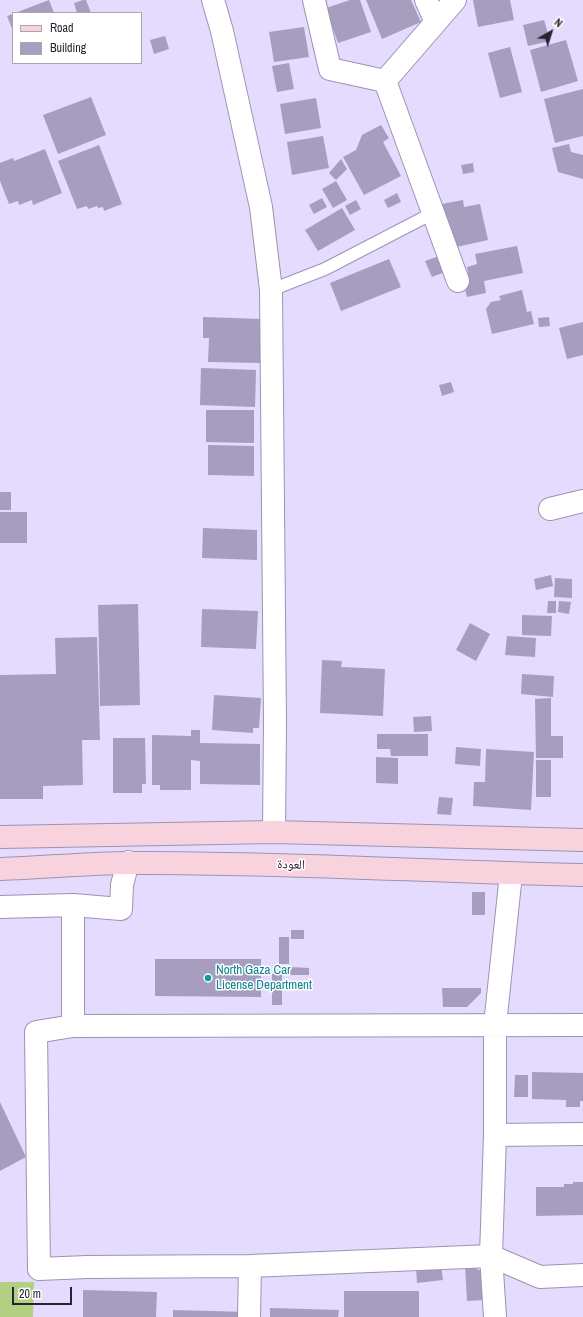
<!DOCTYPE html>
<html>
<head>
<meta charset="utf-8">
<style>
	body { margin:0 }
	#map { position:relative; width:583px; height:1317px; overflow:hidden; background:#e4dbfe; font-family:"Archivo Narrow",sans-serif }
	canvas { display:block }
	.legend { position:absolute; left:12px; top:12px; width:130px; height:52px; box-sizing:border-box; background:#fff; border:1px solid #a9a7ac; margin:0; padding:5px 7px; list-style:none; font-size:12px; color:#272330 }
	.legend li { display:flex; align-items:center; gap:8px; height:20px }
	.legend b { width:20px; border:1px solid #a9a7ac }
	.north { position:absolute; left:531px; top:12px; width:40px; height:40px; -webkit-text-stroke:3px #fff; paint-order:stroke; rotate:39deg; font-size:11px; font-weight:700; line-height:16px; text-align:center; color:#272330 }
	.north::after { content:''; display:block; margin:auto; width:14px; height:18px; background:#272330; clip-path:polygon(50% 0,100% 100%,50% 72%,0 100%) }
	.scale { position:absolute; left:12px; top:1287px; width:60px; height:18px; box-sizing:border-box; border:2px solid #272330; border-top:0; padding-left:5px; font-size:12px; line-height:14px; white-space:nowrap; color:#272330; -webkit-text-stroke:3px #fff; paint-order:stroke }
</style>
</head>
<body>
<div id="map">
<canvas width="583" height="1317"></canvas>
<ul class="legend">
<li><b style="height:5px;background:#f8d3dd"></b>Road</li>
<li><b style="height:11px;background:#a69dbf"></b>Building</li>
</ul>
<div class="north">N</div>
<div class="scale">20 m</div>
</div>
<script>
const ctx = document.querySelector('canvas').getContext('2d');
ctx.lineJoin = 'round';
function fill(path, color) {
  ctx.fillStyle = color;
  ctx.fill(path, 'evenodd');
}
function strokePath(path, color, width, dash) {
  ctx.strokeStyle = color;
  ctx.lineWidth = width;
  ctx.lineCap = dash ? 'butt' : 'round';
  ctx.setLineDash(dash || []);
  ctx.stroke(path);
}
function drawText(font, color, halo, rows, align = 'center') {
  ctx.font = font + ' "Archivo Narrow","Noto Naskh Arabic",sans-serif';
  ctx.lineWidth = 3;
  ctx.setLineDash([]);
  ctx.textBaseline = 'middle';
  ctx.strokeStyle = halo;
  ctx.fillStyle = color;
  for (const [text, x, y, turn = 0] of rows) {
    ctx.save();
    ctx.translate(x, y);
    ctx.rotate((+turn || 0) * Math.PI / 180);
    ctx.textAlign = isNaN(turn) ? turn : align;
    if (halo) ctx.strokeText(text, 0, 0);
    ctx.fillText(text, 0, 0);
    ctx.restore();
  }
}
const green = new Path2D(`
	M0,1282H34L33,1317H0Z`);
const building = new Path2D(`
	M49,0L54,13H15Z
	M83,0H86L91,13H77L74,3Z
	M350,0H360L371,32L338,43L326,8Z
	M366,0H411L421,22L382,39Z
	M473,0H510L514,20L478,27Z
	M13,14V31L7,16Z
	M544,20L550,41L528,46L523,25Z
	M304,27L309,57L274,62L269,32Z
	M165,36L169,49L154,54L150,40Z
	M566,40L578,81L541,92L530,50Z
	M510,47L522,92L500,98L488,53Z
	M289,63L294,89L277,92L272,66Z
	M583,89V136L555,143L544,99Z
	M91,97L106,135L58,154L43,115Z
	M316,98L321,128L285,134L280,104Z
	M381,125L389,138L383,142L401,176L364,195L343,157L356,150L362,135Z
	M323,136L329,168L292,175L287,142Z
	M569,144L571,152L583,155V179L558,172L552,148Z
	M99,145L122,204L104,211L103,207L98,208L97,206L88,209L87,206L77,209L58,161Z
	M45,149L62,193L33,205L32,200L19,205L18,201L9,204L0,181V163L13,158L14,161Z
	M341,159L347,169L336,180L329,173Z
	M473,163L474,172L463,174L461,165Z
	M336,181L347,200L333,208L322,189Z
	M397,193L401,202L388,208L384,200Z
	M322,198L327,207L314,214L309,205Z
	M356,200L361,209L350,215L345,206Z
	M463,200L464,207L480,204L488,240L452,248L442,204Z
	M342,208L355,230L318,251L305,230Z
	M517,246L523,273L484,281L486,293L467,297L463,281L469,279L467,267L477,264L475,254Z
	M439,256L445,272L432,277L425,261Z
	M389,259L401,287L341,311L330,283Z
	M522,290L527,312L531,311L534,324L492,334L486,309L491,302L501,300L499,296Z
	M203,317L261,319L260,363L208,362L209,338H203Z
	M549,317L550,326L539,327L538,318Z
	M583,322V355L567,359L559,328Z
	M201,368L256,370L255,407L200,405Z
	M451,382L454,392L442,396L439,385Z
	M206,410H254V443L206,442Z
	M208,445L254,446V476L208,475Z
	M0,492H11V510H0Z
	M0,512H27V543H0Z
	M203,528L257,530V560L202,558Z
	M551,575L553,586L536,590L534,579Z
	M555,578L572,579V598L554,597Z
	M548,601H556V613H547Z
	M559,601L571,602L569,614L558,612Z
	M138,604L140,705L100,706L98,605Z
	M202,609L258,611L256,649L201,647Z
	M522,615L552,616L551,636L522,635Z
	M470,623L490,634L476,661L456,650Z
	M507,636L536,638L535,657L505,655Z
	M97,637L100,740H82L83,785L43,786V799H0V675L56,674L55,638Z
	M322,660L342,661L341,667L385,669L383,716L320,713Z
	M522,674L554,676L553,697L521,694Z
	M214,695L261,698L259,728H253V733L212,730Z
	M551,698V736H563V758H536L535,699Z
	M431,716L432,731L414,732L413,717Z
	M191,730H200V743L260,744V785L200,784V761L191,760V790H160V785H152V735L191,736Z
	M377,734H428V756H391L390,749H377Z
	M113,738H145L146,784H142V793H113Z
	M456,747L481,749L480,766L455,764Z
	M486,749L534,752L531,810L473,806L474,782H485Z
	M376,757L398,758V784L376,783Z
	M536,760H551V797H536Z
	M439,797L453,798L451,815L437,814Z
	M472,892H485V915H472Z
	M291,930H304V939H291Z
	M279,937H289V964H279Z
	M155,959H261V997L155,996Z
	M290,967L309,968V975H290Z
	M272,974H282V1005H272Z
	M442,988H481V993L467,1007H443Z
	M532,1072L583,1073V1101H580V1107H566V1100L532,1099Z
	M515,1075H528V1097H514Z
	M0,1102L26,1157L0,1171Z
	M573,1182H583V1215L536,1216V1187H564V1184H573Z
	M441,1265L443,1280L417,1283L416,1268Z
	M465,1265L482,1271L484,1300L467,1301Z
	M83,1290L157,1292L156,1317H83Z
	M344,1291H419V1317H344Z
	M270,1308L339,1310L338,1317H270Z
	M173,1310L248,1312V1317H173Z`);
const lane = new Path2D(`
	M271,290L325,269L433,213`);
const street = new Path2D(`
	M213,0L222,31L261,207L271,290L275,723L274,832
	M314,0L330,69L385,81
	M426,0L436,22
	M455,0L385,81L458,281
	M550,509L583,501
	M128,862L122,885L121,909L73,905V1026L36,1032L39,1269L87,1267L250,1266L491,1256L540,1277L583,1275
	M0,907L73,905
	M73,1026L583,1025
	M495,1135L583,1134
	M249,1317L250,1266
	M495,1317L491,1256L495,1135V1025L511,874`);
const secondary = new Path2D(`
	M0,837L274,832L583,840
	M0,869C43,868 87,863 130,863C281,862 432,872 583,875`);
const markers = [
	[208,978,4,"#0f9aa8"]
];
const streetNames = [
	["العودة",291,865,2]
];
const cultureNames = [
	["North Gaza Car",216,971],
	["License Department",216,986]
];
fill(green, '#b3cf82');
fill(building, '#a69dbf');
strokePath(lane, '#9c93b3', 14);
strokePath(street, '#9c93b3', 24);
strokePath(secondary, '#9c93b3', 24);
strokePath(lane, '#fff', 12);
strokePath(street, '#fff', 22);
strokePath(secondary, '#f8d3dd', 22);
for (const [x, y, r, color] of markers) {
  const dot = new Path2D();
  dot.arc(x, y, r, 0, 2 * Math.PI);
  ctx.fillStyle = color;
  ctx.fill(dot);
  strokePath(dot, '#fff', 1.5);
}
drawText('13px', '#272330', '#fff', streetNames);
drawText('13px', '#0d838f', '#fff', cultureNames, 'left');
</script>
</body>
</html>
